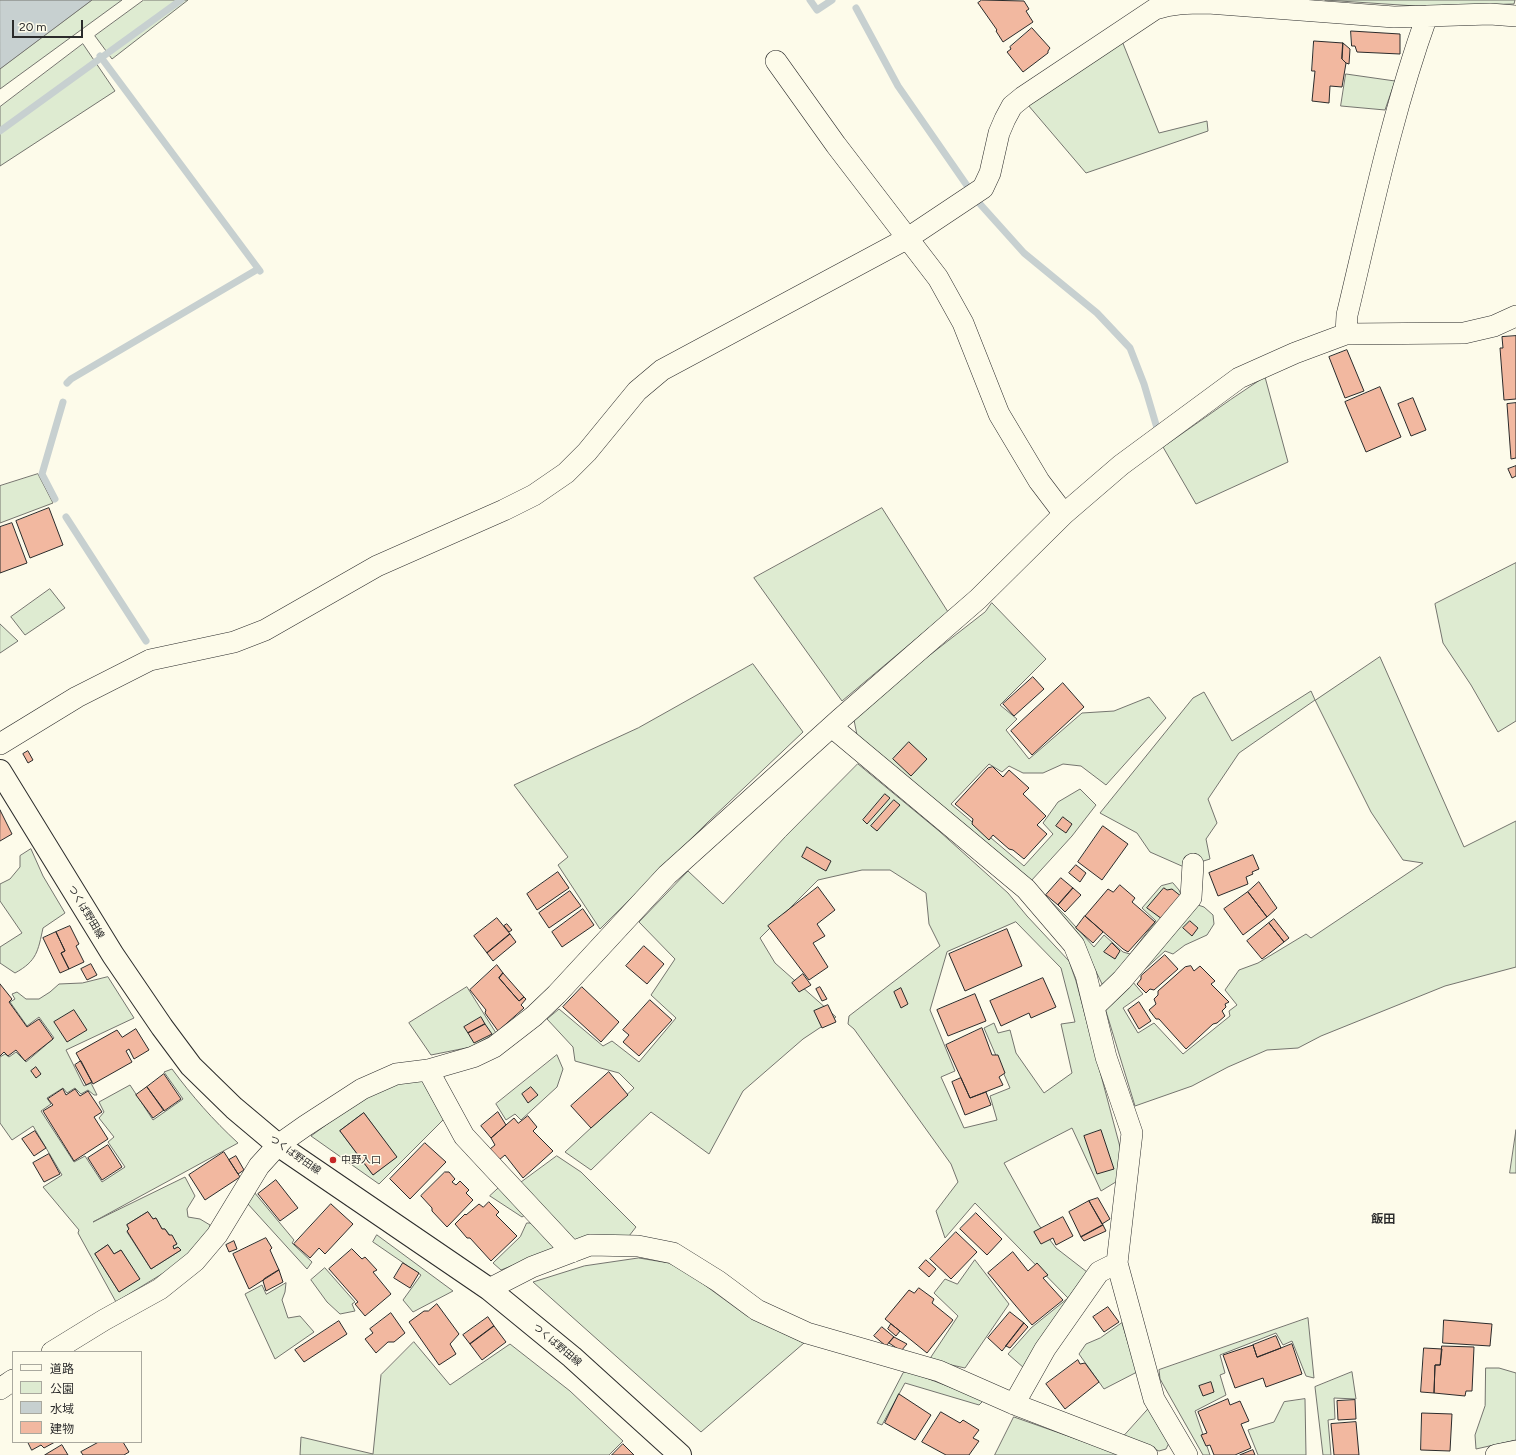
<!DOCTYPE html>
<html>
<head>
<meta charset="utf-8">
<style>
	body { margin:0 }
	#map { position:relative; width:1516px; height:1455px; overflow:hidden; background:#fdfbea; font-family:Figtree,"Noto Sans JP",sans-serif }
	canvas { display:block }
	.legend { position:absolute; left:12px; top:1351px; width:130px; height:92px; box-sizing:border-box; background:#fdfbea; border:1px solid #a9a89e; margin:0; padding:5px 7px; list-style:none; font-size:12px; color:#2b2b2b }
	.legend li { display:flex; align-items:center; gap:8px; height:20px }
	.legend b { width:20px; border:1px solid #a9a89e }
	.scale { position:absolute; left:12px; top:20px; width:71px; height:18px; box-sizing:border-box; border:2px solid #2b2b2b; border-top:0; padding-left:5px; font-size:12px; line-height:14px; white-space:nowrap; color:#2b2b2b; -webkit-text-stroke:3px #fdfbea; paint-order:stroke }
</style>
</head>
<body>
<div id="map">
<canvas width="1516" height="1455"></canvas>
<ul class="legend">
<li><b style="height:5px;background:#fdfbea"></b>道路</li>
<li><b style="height:11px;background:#deebd1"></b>公園</li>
<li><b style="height:11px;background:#c7d0d0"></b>水域</li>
<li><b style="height:11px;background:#f2b8a0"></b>建物</li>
</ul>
<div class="scale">20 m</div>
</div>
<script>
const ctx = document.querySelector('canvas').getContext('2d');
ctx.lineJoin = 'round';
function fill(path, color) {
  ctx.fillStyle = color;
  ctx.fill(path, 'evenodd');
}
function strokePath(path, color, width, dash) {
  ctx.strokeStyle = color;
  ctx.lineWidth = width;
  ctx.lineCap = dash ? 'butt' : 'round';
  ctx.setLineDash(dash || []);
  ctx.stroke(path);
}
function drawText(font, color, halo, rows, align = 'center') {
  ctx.font = font + ' Figtree,"Noto Sans JP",sans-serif';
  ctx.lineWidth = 3;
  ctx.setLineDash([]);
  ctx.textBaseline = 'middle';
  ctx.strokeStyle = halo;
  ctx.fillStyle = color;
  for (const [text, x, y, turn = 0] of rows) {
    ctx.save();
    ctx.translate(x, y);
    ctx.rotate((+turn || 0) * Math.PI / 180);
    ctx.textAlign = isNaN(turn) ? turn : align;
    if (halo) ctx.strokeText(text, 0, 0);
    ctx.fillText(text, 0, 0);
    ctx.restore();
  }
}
const green = new Path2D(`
	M92,0H122L0,89V69Z
	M144,0H188L112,59L95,36Z
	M1325,0H1515L1514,4L1416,6Z
	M1122,41L1159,133L1207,121L1208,131L1086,173L1028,105Z
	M83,44L115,91L0,166V107Z
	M1346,74L1395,81L1385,110L1341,106Z
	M1265,377L1288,462L1196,504L1163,447L1230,400Z
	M38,474L53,503L0,523V486Z
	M882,508L948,612L842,701L754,578Z
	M1516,563V721L1498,732L1471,685L1443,643L1435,604Z
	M50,589L65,608L25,635L11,617Z
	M992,603L1046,659L1000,705L1017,719L1006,730L1029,759L1082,713L1114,711L1149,697L1166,718L1106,785L1081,766L1063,764L1043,773H1023L1009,766L1002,772L989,764L951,804L1024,866L1053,834L1043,823L1058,802L1080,789L1096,805L1072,836L1031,881L857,735L853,715L985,612Z
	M0,624L18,641L0,653Z
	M1380,657L1464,847L1516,821V967L1445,986L1321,1036L1298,1048L1267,1050L1228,1067L1192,1086L1135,1106L1105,1008L1195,904L1204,907L1213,915L1214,924L1207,935L1185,945L1173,954L1165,951L1132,981L1143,994L1123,1008L1138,1033L1154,1023L1183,1054L1230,1016L1229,1011L1237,1005L1225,990L1239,970L1258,963L1306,934L1311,938L1423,863L1403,860L1371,812L1315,700L1239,753L1208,799L1217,823L1206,839L1210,859L1184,867L1150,852L1137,833L1100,813L1193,698L1204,692L1232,741L1311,691L1315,700Z
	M753,664L803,732L708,822L600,929L558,865L568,857L514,785L638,728Z
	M858,764L939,831L1008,893L1027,916L1069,961L1076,981L1124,1162L1119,1180L1101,1191L1072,1128L1004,1163L1038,1224L1056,1248L1087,1272L1068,1298L1024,1368L1008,1354L1031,1328L1068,1298L975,1203L945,1238L936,1211L958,1182L951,1164L854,1029L848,1024L849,1016L940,946L929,924L926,893L890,870H862L818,880L760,938L775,963L836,1017L803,1039L743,1091L709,1154L651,1112L591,1170L565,1152L634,1088L619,1073L575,1061L573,1047L547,1019L559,1009L603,1046L612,1041L639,1062L676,1018L651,995L675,959L639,922L688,871L723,904L785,837ZM1016,922L1061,968L1075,1022L1061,1024L1072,1073L1044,1093L1016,1053L1010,1030L998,1033L994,1023L984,1028L1010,1088L990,1096L997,1120L964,1128L941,1077L955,1071L930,1010L947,952Z
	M31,849L43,876L65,913L43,928C38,951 37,961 15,973L0,963V947L22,933L0,901V884L10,879L20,867V856Z
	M1173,883L1179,890L1183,899L1104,986L1102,984L1083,944L1042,893L1066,916L1094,947L1104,935L1123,952L1130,954L1156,921L1142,908L1161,886Z
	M108,977L134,1018L66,1050L84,1086L91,1083L97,1095H94L88,1090L81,1094L75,1088L67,1093L63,1088L47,1098L51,1104L41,1111L74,1162L85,1156L102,1182L125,1167L108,1142L114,1137L99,1118L104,1112L99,1102L130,1085L153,1120L183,1099L164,1072L172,1069C192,1096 213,1120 238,1143L93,1222L185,1177L195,1196L187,1209L188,1217L200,1219L210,1225L209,1233L175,1266L116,1302L78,1233L79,1230L43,1187L62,1175L33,1126L12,1140L0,1123V1057L5,1054L9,1057L16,1052L26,1062L54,1038L39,1017L27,1026L10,1002L15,999L12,994L17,992L26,999H39L50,992L59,984L82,983ZM148,1212L153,1219L156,1218L162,1229H165L177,1244L173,1246L174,1249L178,1247L181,1250L151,1269L127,1232L129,1229L127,1225ZM108,1245L114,1254L121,1250L139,1279L119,1292L95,1254Z
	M467,987L496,1033L471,1047L431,1055L409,1023Z
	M557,1055L563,1069L557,1087L521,1120L515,1114L506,1120L496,1104Z
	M426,1077L449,1114L379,1184L311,1136L361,1099L390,1085ZM364,1113L396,1157L373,1175L340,1131Z
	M1516,1130V1173H1510Z
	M557,1156L581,1172L636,1227L629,1236L574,1242L519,1184Z
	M502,1185L525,1215L522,1217L490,1196Z
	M254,1192L294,1240L292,1243L312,1262L307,1269L247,1203Z
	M527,1223H537L555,1249L501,1270L493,1263L520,1237Z
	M377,1235L453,1291L413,1312L403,1300L421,1275L373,1242Z
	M639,1258L669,1263L691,1275L747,1316L804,1343L701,1432L533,1282L584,1266Z
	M975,1260L1009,1304L965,1368L929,1360L958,1316L934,1293L945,1279L957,1284Z
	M325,1268L355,1302L352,1304L355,1311L340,1314L327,1302L311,1280Z
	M286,1283L285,1292L282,1300L288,1318L300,1316L314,1332L275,1359L245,1294L262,1285L266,1294Z
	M1308,1318L1314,1378L1306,1376L1292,1341L1283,1345L1276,1333L1220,1355L1225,1373L1220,1375L1226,1395L1195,1411L1210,1455H1203L1160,1379L1159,1370Z
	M1122,1323L1137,1372L1104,1389L1079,1354L1086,1344L1100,1338Z
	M414,1342L450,1385L510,1344L570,1391L623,1441L609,1455H300L301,1437L373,1454L381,1375Z
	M1486,1368H1499L1516,1373V1440L1476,1449L1475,1435L1485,1406Z
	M908,1371L984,1400L979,1405L905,1383L882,1425L877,1423L903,1373Z
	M1352,1372L1356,1399L1334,1398L1335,1419L1328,1420L1331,1455H1323L1315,1387Z
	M1305,1399L1306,1455H1258L1248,1430L1274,1422L1284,1402Z
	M1151,1406L1171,1439L1166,1449L1159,1451L1124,1436Z
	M1014,1417L1122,1455H995Z`);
const water = new Path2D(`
	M0,0H92L0,69Z`);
const stream = new Path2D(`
	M810,0L817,10L832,0
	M856,8L898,86L968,187
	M100,56L260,271
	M0,131L181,0
	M980,204L1024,253L1097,313L1130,348L1144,384L1157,428
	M67,383L71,379L258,269
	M55,499L42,474L63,402
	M66,517L146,641`);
const building = new Path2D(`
	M982,0L1024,1L1029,9L1026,11L1033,22L1003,42L996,31L997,30L978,3Z
	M1032,28L1050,48L1048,51V53L1023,72L1007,52L1011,49L1010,47Z
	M1351,31L1400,34V54L1357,52L1355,46H1352Z
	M1314,41L1343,43L1342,59L1346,63L1342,87L1330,86L1329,103L1312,101L1315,71H1312Z
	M1343,43L1350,49L1349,64L1346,63L1342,59Z
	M1516,336V399L1504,400L1500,348H1503L1502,337Z
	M1347,350L1364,391L1345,398L1329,357Z
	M1380,387L1401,437L1366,452L1345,402Z
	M1413,398L1426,430L1411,436L1398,404Z
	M1516,403V458L1511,459L1507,404Z
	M1516,466V476L1512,478L1508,469Z
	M49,508L63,545L30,558L16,521Z
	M12,523L27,563L0,573V527Z
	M1033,677L1044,689L1014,716L1003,704Z
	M1063,683L1084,707L1032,755L1011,731Z
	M909,742L927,759L911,776L893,759Z
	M28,751L33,760L28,763L23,754Z
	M993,767L1003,777L1009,770L1029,788L1023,794L1046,816L1037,825L1047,834L1024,859L1013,850L1009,849L993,835L989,840L972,824L973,819L955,804L988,768Z
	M885,794L890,798L867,824L863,820Z
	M894,800L900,805L877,831L871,826Z
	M0,810L12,834L0,841Z
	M1063,817L1072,824L1066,833L1056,826Z
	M1103,826L1128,844L1102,880L1078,862Z
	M807,847L831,861L826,871L802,857Z
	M1253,855L1259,869L1252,872L1253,874L1246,877L1248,884L1218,896L1209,873Z
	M1076,865L1086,873L1080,882L1069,873Z
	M558,872L569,888L537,910L527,894Z
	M1061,878L1073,888L1058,905L1046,895Z
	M1259,882L1277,908L1267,917L1248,892Z
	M1120,885L1135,898L1132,902L1155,922L1128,952L1123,949L1085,916L1108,889L1113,892Z
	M818,887L835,910L817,924L825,936L813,943L828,967L809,980L768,926Z
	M1073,888L1081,895L1065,912L1058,905Z
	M1164,888L1167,890L1172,889L1182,897L1162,919L1147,908Z
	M570,891L581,906L549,928L539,913Z
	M1248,892L1267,917L1243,935L1224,909Z
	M583,909L594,925L562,947L552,932Z
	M1085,916L1103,932L1093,943L1076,928Z
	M497,918L510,934L487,953L474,936Z
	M1274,919L1289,938L1284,942L1269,923Z
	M1190,921L1198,928L1192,936L1183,928Z
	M1269,923L1284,942L1262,959L1247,941Z
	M507,924L512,930L509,932L504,926Z
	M70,926L79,944L76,946L84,962L69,969L61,953L65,951L56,932Z
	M1007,929L1022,966L965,991L949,954Z
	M56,932L65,951L61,953L69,969L60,973L43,938Z
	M510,934L516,942L493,961L487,953Z
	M1112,943L1120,951L1115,959L1104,952Z
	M644,946L664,964L647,984L626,966Z
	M1165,955L1178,969L1154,990L1150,989L1146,993L1137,984L1141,979V976Z
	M91,964L97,975L87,980L81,969Z
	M497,965L503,973L499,978L519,1001L524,997L526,999L521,1005L524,1008L498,1031L485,1013L486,1010L470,990Z
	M1191,966L1194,971L1200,966L1215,981L1211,984L1229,1002L1225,1004L1226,1007L1222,1011L1225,1016L1217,1023L1213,1024L1186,1049L1159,1019H1156L1149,1010L1156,1004L1154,999L1158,995V991L1185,967Z
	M503,973L524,997L519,1001L499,978Z
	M803,974L811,985L799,992L792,983Z
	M1043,978L1056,1007L1031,1018L1029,1013L1001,1026L990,1001Z
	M0,984L12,999L9,1002L27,1027L39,1019L53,1039L25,1061L16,1050L8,1056L4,1052L0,1056Z
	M582,987L619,1022L601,1042L563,1007Z
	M820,987L827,999L822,1001L816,989Z
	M901,988L908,1004L901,1008L894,992Z
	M975,994L986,1021L948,1036L937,1010Z
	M650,1000L672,1020L639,1056L623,1042L629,1035L623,1030Z
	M1139,1002L1151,1021L1139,1029L1128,1010Z
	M828,1005L836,1022L822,1028L814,1011Z
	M74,1010L87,1030L67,1042L54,1022Z
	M481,1017L485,1024L468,1033L464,1027Z
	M485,1024L492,1034L474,1043L468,1033Z
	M982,1028L992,1055H998L1005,1073L999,1077L1003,1085L970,1098L946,1045Z
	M136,1029L149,1050L134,1059L129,1049L126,1051L132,1062L93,1084L76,1053L117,1030L122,1037Z
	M81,1061L92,1082L86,1085L75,1065Z
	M36,1067L41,1074L36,1078L31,1071Z
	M609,1072L628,1095L591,1128L571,1106Z
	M164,1074L181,1099L164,1111L147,1087Z
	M961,1078L970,1098L986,1092L991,1105L965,1115L952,1082Z
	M147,1087L164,1110L153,1118L136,1095Z
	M531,1087L538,1095L528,1103L522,1094Z
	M63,1089L66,1095L75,1089L80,1096L88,1091L102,1112L94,1117L108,1139L74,1161L43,1111L53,1105L48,1099Z
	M498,1112L506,1125L491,1138L481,1126Z
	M364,1113L397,1157L373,1175L340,1131Z
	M528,1116L537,1127L533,1131L553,1151L523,1178L505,1155L499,1160L490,1149L495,1145L491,1138L514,1118L518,1123Z
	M1101,1130L1114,1169L1097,1174L1084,1136Z
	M35,1131L46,1148L34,1156L22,1139Z
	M425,1143L446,1162L410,1199L390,1179Z
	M108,1145L122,1167L102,1180L88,1158Z
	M224,1152L240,1177L205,1200L189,1175Z
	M49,1154L60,1174L44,1182L33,1163Z
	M236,1156L244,1170L238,1174L229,1160Z
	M445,1172H449L455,1179L452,1182L456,1185L460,1181L469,1190L466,1193L473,1200L447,1227L432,1211V1208L421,1196Z
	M276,1180L298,1208L280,1221L258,1194Z
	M1098,1198L1110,1219L1102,1224L1089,1201Z
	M1089,1201L1103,1225L1081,1237L1069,1212Z
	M489,1202L499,1212L496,1215L517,1236L491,1261L470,1238H467L455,1224L465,1214L466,1215L479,1204L483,1207Z
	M331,1204L353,1224L325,1254L319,1248L310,1258L294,1244Z
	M148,1212L153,1219L156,1218L162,1229H165L169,1235H172L177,1244L173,1246L174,1249L178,1247L181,1250L151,1269L127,1231L129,1229L127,1225Z
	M976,1213L1002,1239L987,1255L960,1229Z
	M1063,1217L1073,1236L1056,1245L1053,1238L1041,1244L1034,1232Z
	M1103,1225L1106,1231L1084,1241L1081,1237Z
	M956,1232L977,1252L951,1279L930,1259Z
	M266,1238L272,1248L270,1250L279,1270L249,1289L233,1254Z
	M234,1241L237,1249L229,1252L226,1245Z
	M108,1245L114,1254L121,1250L140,1279L119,1292L95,1254Z
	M352,1249L362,1259L365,1257L377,1270L373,1272L391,1294L365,1316L355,1304L358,1302L329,1269Z
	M1013,1252L1028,1271L1037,1263L1048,1275L1043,1278L1063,1300L1032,1325L988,1273Z
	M926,1260L936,1269L929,1277L919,1268Z
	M403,1263L419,1273L410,1288L394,1278Z
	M279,1270L283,1282L266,1291L263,1281L264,1279Z
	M919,1288L934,1299L932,1303L953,1320L927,1353L885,1319L909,1290L914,1293Z
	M437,1304L459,1334L450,1344L456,1354L439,1365L409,1322L424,1311H428Z
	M1108,1307L1119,1322L1104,1332L1093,1317Z
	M1010,1312L1024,1323L1002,1351L988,1338Z
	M391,1313L405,1333L394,1342H388L376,1353L365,1339L373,1333L370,1329Z
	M488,1317L494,1326L470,1344L463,1335Z
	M1444,1320L1492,1324L1490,1346L1443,1343Z
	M339,1321L347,1334L304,1362L295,1350Z
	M1024,1323L1028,1327L1010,1348L1006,1346Z
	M891,1324L900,1331L896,1336L888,1329Z
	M494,1326L506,1342L482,1360L470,1344Z
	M882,1327L894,1337L886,1346L874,1336Z
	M1276,1336L1281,1348L1257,1357L1253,1345Z
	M894,1337L907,1344L901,1351L889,1343Z
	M1292,1344L1302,1374L1266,1387L1263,1378L1235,1388L1223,1355L1253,1345L1257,1357Z
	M1442,1346L1474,1347L1472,1391H1466L1465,1396L1434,1393L1435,1365H1440Z
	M1424,1348L1442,1349L1440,1365H1435L1434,1393L1421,1392Z
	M1078,1360L1080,1364L1085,1363L1099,1382L1065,1409L1046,1384Z
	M1211,1382L1214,1392L1203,1396L1199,1386Z
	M899,1394L931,1415L915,1440L885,1423Z
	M1228,1399L1230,1405L1240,1401L1249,1421L1241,1424L1251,1448L1235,1455H1214L1210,1445L1206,1446L1201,1435L1207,1433L1198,1412Z
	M1355,1400L1356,1419L1338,1420L1337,1401Z
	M941,1412L960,1423L963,1420L979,1430L973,1438L979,1441L969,1455H946L922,1442Z
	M1422,1413L1452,1414L1450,1451L1421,1450Z
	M1356,1422L1359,1455H1334L1331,1424Z
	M28,1442H55L44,1448L41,1445L32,1450Z
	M99,1442H123L129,1452L124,1455H83L81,1452Z
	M623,1444L634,1455H612Z
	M62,1445L68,1455H45Z
	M1253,1450L1255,1455H1240Z`);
const minor = new Path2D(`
	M776,61L836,145L938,278L963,323L999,414L1039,481L1064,514
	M1346,334L1347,315C1371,215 1392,113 1427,16L1490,14L1516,16
	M832,727L1026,889L1074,945L1086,975L1106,1057L1132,1133L1117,1263L1154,1399L1187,1455
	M0,744L77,697L150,660L234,642L265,630L377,566L504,510L534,495L566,473L587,452L637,391L662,370L908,238L983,188L990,173L999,133L1005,119L1012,106L1023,97L1155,9C1173,3 1189,3 1208,3L1394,17L1427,16
	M1094,1007L1122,980L1191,898L1193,864
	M428,1070L464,1136L572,1252
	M489,1289L532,1267L590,1245L638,1246L673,1253L718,1281L757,1310L807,1333L939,1371L1014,1404L1147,1455
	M52,1352L104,1320L160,1289L195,1261L217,1235L259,1166L278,1145L305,1126L362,1089L396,1074L428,1070L473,1057L494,1047L534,1016L557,994L667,875L840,719L978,599L1064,514L1121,465L1239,378L1295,353L1346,334L1464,333L1494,326L1516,316
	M0,1389L13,1380
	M1014,1404L1045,1349L1099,1272L1117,1263
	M1496,1455L1516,1451`);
const primary = new Path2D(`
	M0,771L113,955L162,1027L191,1066L234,1108L278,1145L489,1289L572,1357L680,1455`);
const markers = [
	[333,1160,4,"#c62828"]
];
const streetNames = [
	["つくば野田線",86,912,59],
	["つくば野田線",295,1155,35],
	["つくば野田線",557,1345,40]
];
const poiNames = [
	["中野入口",341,1160]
];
const quarterNames = [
	["飯田",1383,1219]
];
fill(green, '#deebd1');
strokePath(green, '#74746e', 1);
fill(water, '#c7d0d0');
strokePath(water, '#74746e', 1);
strokePath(stream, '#c7d0d0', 7);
fill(building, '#f2b8a0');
strokePath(building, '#2b2b2b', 1);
strokePath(minor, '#2b2b2b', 22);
strokePath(primary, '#2b2b2b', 24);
strokePath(minor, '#fdfbea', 21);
strokePath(primary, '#fdfbea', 22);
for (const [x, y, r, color] of markers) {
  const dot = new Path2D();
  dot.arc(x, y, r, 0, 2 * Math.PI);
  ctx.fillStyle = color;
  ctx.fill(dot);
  strokePath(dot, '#fdfbea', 1.5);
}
drawText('10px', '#2b2b2b', '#fdfbea', streetNames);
drawText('10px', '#2b2b2b', '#fdfbea', poiNames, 'left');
drawText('bold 12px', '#2b2b2b', '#fdfbea', quarterNames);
</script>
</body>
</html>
